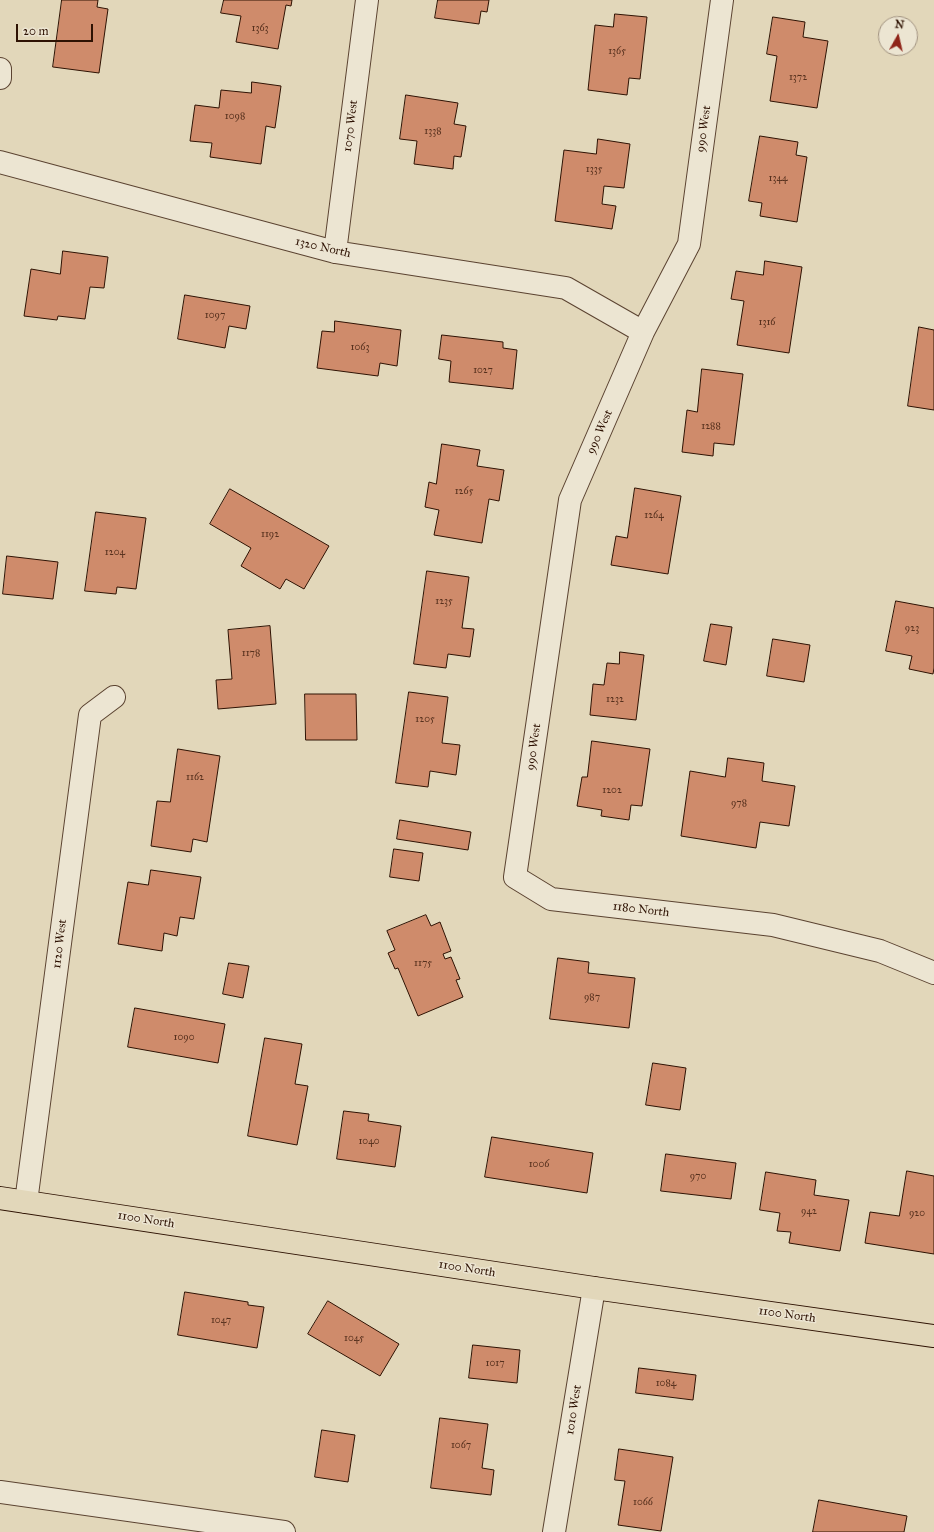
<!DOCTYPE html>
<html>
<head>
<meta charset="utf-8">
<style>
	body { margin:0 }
	#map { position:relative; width:934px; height:1532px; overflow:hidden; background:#e2d7ba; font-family:"IM FELL Great Primer",serif }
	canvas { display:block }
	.north { position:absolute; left:878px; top:16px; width:40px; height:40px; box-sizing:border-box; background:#ece5d2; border:1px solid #a0917f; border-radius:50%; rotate:8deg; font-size:11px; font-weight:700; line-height:16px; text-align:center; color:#2e1203 }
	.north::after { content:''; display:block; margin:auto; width:14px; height:18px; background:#8f2418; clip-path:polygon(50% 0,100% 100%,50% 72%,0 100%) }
	.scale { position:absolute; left:16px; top:24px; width:77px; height:18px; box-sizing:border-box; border:2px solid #2e1203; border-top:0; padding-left:5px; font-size:12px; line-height:14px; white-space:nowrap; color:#2e1203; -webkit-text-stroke:3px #ece5d2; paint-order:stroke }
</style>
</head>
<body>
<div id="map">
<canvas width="934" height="1532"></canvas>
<div class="north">N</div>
<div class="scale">20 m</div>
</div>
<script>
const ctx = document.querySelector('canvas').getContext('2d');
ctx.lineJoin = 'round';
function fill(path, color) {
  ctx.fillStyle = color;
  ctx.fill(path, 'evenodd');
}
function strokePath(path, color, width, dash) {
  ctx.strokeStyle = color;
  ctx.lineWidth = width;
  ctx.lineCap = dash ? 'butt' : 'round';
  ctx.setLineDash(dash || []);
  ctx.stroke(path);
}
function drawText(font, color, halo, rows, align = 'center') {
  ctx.font = font + ' "IM FELL Great Primer",serif';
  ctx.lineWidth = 3;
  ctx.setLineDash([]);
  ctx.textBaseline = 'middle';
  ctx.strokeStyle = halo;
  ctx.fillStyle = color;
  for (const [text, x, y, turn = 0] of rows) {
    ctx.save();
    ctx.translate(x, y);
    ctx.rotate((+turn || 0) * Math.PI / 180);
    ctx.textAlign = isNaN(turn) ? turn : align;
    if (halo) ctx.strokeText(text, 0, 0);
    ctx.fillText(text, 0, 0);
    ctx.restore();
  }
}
const building = new Path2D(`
	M62,0H98L97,7L108,9L99,73L53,67Z
	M224,0H292L291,6L286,5L278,49L236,42L241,16L221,13Z
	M438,0H489L487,12L481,11L479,24L435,18Z
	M615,14L647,17L640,79L629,78L627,95L588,90L595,25L613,27Z
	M773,17L805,22L803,37L828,41L817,108L770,101L777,56L767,54Z
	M252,82L281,86L275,128L266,126L261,164L210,157L212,143L190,141L195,105L219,108L221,90L251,93Z
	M406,95L458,103L454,124L466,126L461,157L454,156L453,169L414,164L417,141L400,139Z
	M760,136L798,142L796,155L807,157L797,222L760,216L762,203L749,201Z
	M598,139L630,144L624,188L604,186L602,204L616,206L612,229L555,221L564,150L596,154Z
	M63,251L108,257L104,288L90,287L85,319L58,316L57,320L24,316L31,269L60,274Z
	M765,261L802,267L789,353L737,345L744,301L731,299L736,271L763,275Z
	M185,295L250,306L246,329L229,326L225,348L178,339Z
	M335,321L401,330L397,366L380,363L378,376L317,368L322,331L334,332Z
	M919,327L934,330V410L908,406Z
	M442,335L503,342V348L517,350L513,389L449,382L451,361L439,359Z
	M702,369L743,374L734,445L714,443L713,456L682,452L687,410L697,412Z
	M442,444L480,450L477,466L504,470L499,501L489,499L482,543L434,535L439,510L425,507L429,482L436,484Z
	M635,488L681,496L668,574L611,565L616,536L627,538Z
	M230,489L329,546L304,589L286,579L280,589L241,566L251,548L210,524Z
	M96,512L146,518L136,589L117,587L116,594L85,591Z
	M7,556L58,562L53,599L3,594Z
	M427,571L469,577L462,628L474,629L470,657L448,654L446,668L414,664Z
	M896,601L934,608V668L933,674L909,669L912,656L886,651Z
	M711,624L732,627L726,665L704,661Z
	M270,626L276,704L218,709L216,680L232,679L228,630Z
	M773,639L810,645L804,682L767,676Z
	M620,652L644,655L636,720L590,715L593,684L604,685L607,663L619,664Z
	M409,692L448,697L442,743L460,745L456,775L430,771L428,787L396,783Z
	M305,694H356L357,740H306Z
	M592,741L650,749L642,806L631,805L629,820L601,816L602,810L577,806L582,777H587Z
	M178,749L220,756L207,842L193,839L191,852L151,846L157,801L170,802Z
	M728,758L764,763L762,781L795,786L789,826L760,822L756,848L681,836L690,771L725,777Z
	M400,820L471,832L468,850L397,839Z
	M394,849L423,853L419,881L390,877Z
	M151,870L201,877L194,919L180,917L177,936L164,933L162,951L118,944L128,882L148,885Z
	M426,915L431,926L440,922L451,951L443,954L445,959L451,957L460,979L456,980L463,997L418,1016L398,968L395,969L388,953L395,950L387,931Z
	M558,958L589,962L588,973L635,978L629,1028L550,1019Z
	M229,963L249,966L243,998L223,994Z
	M135,1008L225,1024L218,1063L128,1047Z
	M265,1038L302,1044L295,1084L308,1086L297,1145L248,1136Z
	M653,1063L686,1068L680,1110L646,1105Z
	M344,1111L369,1114L368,1121L401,1126L395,1167L337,1159Z
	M492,1137L593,1153L587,1193L485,1177Z
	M666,1154L736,1163L731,1199L661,1191Z
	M907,1171L934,1176V1254L865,1243L870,1212L899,1216Z
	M766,1172L816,1180L814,1195L849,1200L840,1251L789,1243L791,1232L777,1231L780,1213L760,1210Z
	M185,1292L248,1302V1305L264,1307L257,1348L178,1335Z
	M328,1301L399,1344L380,1376L308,1334Z
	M473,1345L520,1350L517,1383L469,1378Z
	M639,1368L696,1375L693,1400L636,1393Z
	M440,1418L488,1424L482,1468L494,1470L491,1495L431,1488Z
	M322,1430L355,1435L348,1482L315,1477Z
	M619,1449L673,1457L661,1531L618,1525L625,1481L615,1480Z
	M819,1500L907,1516L904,1532H813Z`);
const minor = new Path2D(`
	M722,0L689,244L643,332L570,500L515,877L551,899L773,925L880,951L934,973
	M0,69V78
	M0,162L335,252L566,288L643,332
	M335,252L367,0
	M26,1202L90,715L114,697
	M0,1492L284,1532
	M554,1532L594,1288`);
const major = new Path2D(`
	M0,1198L594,1288L934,1336`);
const numberNames = [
	["1363",260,29],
	["1365",617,52],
	["1372",798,78],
	["1098",235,117],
	["1338",433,132],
	["1335",594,170],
	["1344",778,179],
	["1097",215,316],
	["1316",767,323],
	["1063",360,348],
	["1027",483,371],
	["1288",711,427],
	["1265",464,492],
	["1264",654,516],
	["1192",270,535],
	["1204",115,553],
	["1235",444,602],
	["923",912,629],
	["1178",251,654],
	["1232",615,700],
	["1205",425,720],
	["1162",195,778],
	["1202",612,791],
	["978",739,804],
	["1175",423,964],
	["987",592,998],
	["1090",184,1038],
	["1040",369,1142],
	["1006",539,1165],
	["970",698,1177],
	["942",809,1212],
	["920",917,1214],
	["1047",221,1321],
	["1045",354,1339],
	["1017",495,1364],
	["1084",666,1384],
	["1067",461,1446],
	["1066",643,1503]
];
const streetNames = [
	["1070 West",351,126,-83],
	["990 West",704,129,-82],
	["1320 North",323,248,13],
	["990 West",600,432,-66],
	["990 West",534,747,-82],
	["1180 North",641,910,7],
	["1120 West",60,944,-83],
	["1100 North",146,1220,9],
	["1100 North",467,1269,9],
	["1100 North",787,1315,8],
	["1010 West",574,1410,-81]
];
fill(building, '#cf8b6b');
strokePath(building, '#2e1203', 1);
strokePath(minor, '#5b4331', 24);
strokePath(major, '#2e1203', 24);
strokePath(minor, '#ece5d2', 22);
strokePath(major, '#e2d7ba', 22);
drawText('10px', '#56301d', null, numberNames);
drawText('12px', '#2e1203', '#ece5d2', streetNames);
</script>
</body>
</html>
